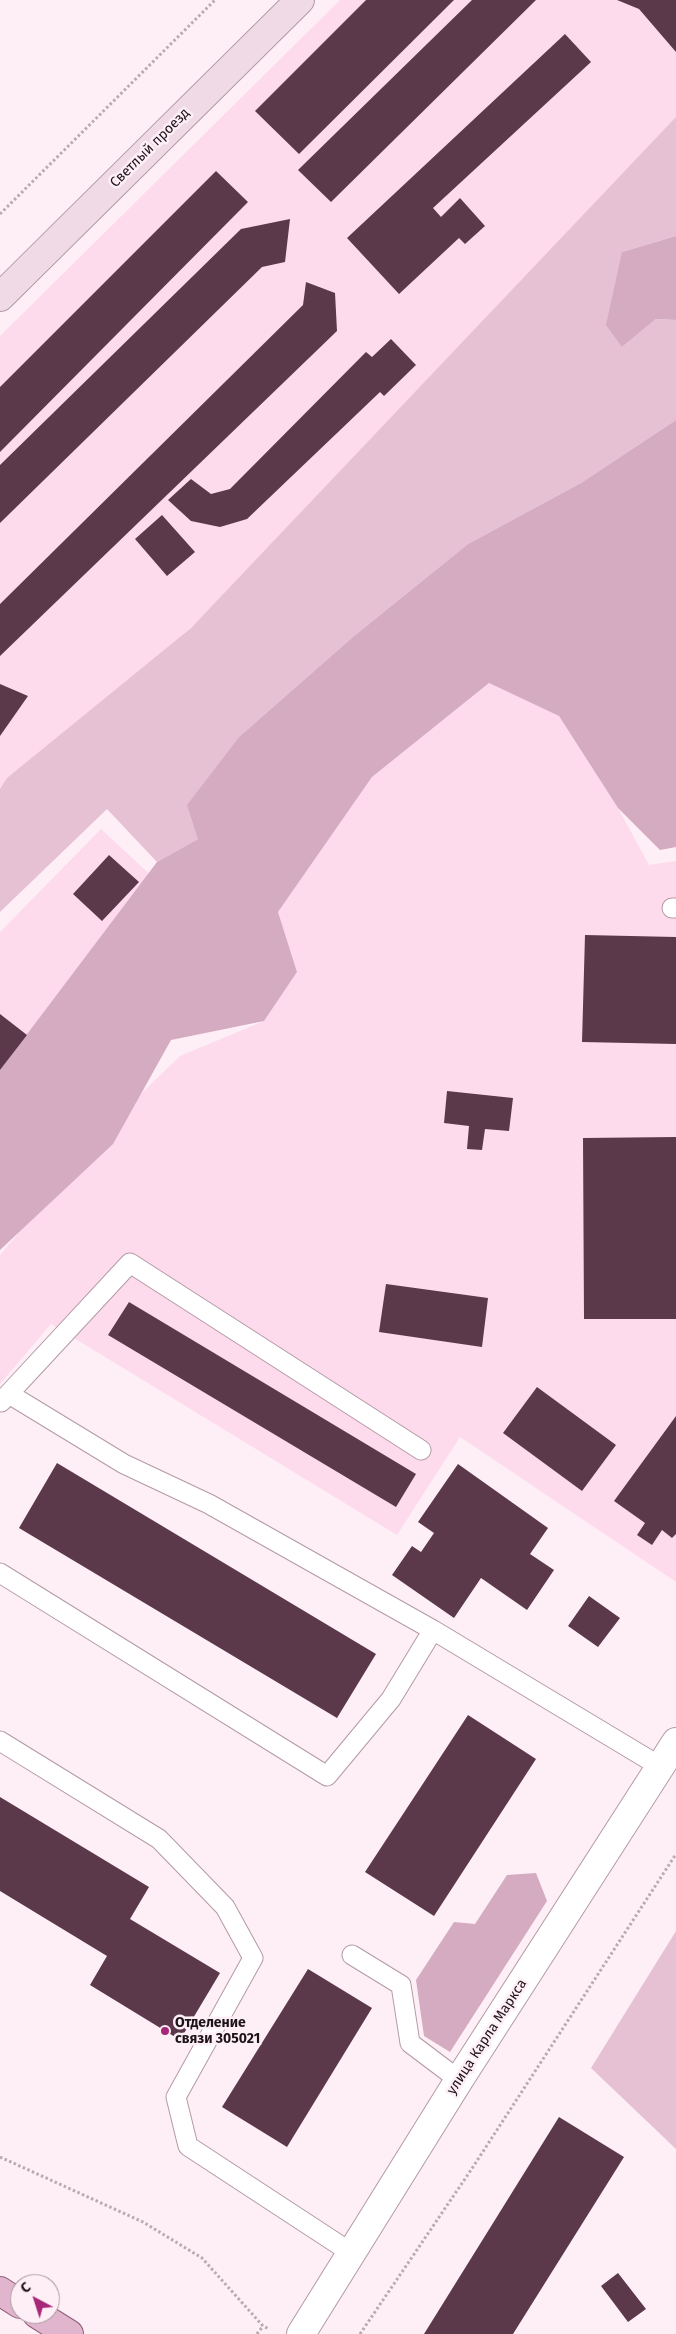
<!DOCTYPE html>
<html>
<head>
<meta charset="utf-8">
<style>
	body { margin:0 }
	#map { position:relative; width:676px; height:2334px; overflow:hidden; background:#feeef6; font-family:"Fira Sans",sans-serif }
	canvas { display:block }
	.north { position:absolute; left:10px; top:2274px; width:50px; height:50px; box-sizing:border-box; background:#feeef6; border:1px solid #a4979e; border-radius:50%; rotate:320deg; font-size:14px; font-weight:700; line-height:20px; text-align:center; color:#1d1419 }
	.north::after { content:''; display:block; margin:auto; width:18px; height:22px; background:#a62677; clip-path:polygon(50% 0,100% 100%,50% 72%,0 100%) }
</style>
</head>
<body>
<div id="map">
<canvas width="676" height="2334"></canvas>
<div class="north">С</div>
</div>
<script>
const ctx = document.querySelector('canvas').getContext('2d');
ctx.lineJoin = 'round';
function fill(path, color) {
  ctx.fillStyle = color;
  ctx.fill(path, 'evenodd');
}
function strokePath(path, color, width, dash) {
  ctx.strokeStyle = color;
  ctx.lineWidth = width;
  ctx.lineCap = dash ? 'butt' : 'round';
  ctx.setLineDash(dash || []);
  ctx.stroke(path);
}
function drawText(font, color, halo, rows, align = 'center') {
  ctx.font = font + ' "Fira Sans",sans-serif';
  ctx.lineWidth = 5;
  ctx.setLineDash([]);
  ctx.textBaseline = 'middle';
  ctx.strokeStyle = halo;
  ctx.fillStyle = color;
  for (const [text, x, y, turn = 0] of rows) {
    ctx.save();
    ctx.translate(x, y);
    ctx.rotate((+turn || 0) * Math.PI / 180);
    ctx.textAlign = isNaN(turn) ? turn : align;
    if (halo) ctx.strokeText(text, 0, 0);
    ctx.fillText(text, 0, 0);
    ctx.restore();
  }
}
const built = new Path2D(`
	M340,0H676V136L377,460L0,799V336Z
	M489,683L559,716L618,808L649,865L676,861V1582L460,1437L397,1535L51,1324L0,1384V1255L121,1113L180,1056L264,1021L297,972L278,912L372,777Z
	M101,829L157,881L0,1081V932Z`);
const green = new Path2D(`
	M676,117V236L622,252V347L656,319L676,320V420L581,483L468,544L354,636L240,736L198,839L157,862L107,809L0,912V789L7,778L191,628Z
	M676,1931V2149L591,2068Z`);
const forest = new Path2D(`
	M676,236V320L656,319L622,347L606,325L622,252Z
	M676,420V847L660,850L618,808L559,716L489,683L372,777L278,912L297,972L264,1021L171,1040L113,1144L0,1250V1070L157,862L198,839L187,805L240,736L354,636L468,544L581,483Z
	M536,1873L547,1901L450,2052L424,2036L416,1980L454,1922L475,1924L507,1875Z`);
const building = new Path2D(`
	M366,0H454L299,154L255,111Z
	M472,0H536L331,202L298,170Z
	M617,0H676V52L639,9Z
	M565,34L591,62L433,208L441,217L460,198L485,226L465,244L459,238L399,294L347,238Z
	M216,171L248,202L0,452V387Z
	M290,219L285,262L262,267L0,523V465L241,229Z
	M306,282L335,293L337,331L0,656V604L303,305Z
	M391,339L416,365L384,396L380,392L247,519L220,527L191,521L168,500L191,479L211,494L230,489L366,352L372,357Z
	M162,515L195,552L167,576L135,539Z
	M0,684L28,696L0,736Z
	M109,855L139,882L102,921L73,894Z
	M585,935L676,937V1044L582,1042Z
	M0,1014L27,1035L0,1070Z
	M447,1091L513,1098L509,1131L485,1129L482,1150L467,1149L469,1126L444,1123Z
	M676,1137V1319H584L583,1138Z
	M386,1284L488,1298L482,1347L379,1332Z
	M129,1302L416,1474L396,1507L108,1335Z
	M537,1387L616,1445L582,1491L503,1433Z
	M676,1416V1534L672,1538L662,1530L652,1545L637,1535L645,1523L614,1501Z
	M57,1463L376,1654L337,1718L19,1528Z
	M458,1464L548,1528L530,1554L554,1570L527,1610L481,1578L454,1618L392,1575L412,1546L421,1552L434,1533L418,1522Z
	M589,1596L620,1618L598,1647L568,1626Z
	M468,1715L536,1759L434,1916L365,1872Z
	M0,1797L149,1887L130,1919L220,1973L180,2040L90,1985L107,1956L0,1891Z
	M308,1969L372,2008L287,2147L222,2107Z
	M559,2117L624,2157L513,2334H424Z
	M618,2273L646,2309L628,2322L601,2286Z`);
const path = new Path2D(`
	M0,214L215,0
	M0,2157L143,2222L202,2258L263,2326L269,2329
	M257,2334L263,2326
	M360,2334L471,2170L676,1854`);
const lane = new Path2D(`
	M672,908H676
	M9,1394L124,1464L209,1504L433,1630L661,1767
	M1,1402L130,1263L421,1450
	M0,1573L327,1776L391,1699L433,1630
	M0,1741L159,1839L225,1907L253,1958L176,2097L188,2146L353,2254
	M352,1955L401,1985L410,2043L459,2080`);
const street = new Path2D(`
	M301,2334L459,2080L676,1742`);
const secondary = new Path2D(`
	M0,297L300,0`);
const primary = new Path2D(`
	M0,2291L20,2304
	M37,2314L69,2334`);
const markers = [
	[165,2031,5,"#a62677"]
];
const streetNames = [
	["Светлый проезд",150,148,-45],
	["улица Карла Маркса",487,2037,-57]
];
const poiNames = [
	["Отделение",175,2023],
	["связи 305021",175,2039]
];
fill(built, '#fedbec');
fill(green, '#e6c1d3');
fill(forest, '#d4abc0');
fill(building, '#5b394b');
strokePath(lane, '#b39aa6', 21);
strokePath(street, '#b39aa6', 30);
strokePath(secondary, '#b39aa6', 30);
strokePath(primary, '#8f5c78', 30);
strokePath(path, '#b8aab1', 3, [2.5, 2.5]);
strokePath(lane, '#fff', 19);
strokePath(street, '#fff', 28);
strokePath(secondary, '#f0dae6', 28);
strokePath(primary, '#e1b5cd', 28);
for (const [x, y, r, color] of markers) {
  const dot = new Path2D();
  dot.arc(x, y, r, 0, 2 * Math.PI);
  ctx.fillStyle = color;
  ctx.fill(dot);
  strokePath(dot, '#feeef6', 2);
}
drawText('14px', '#1d1419', '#feeef6', streetNames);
drawText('bold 14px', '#1d1419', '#feeef6', poiNames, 'left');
</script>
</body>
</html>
